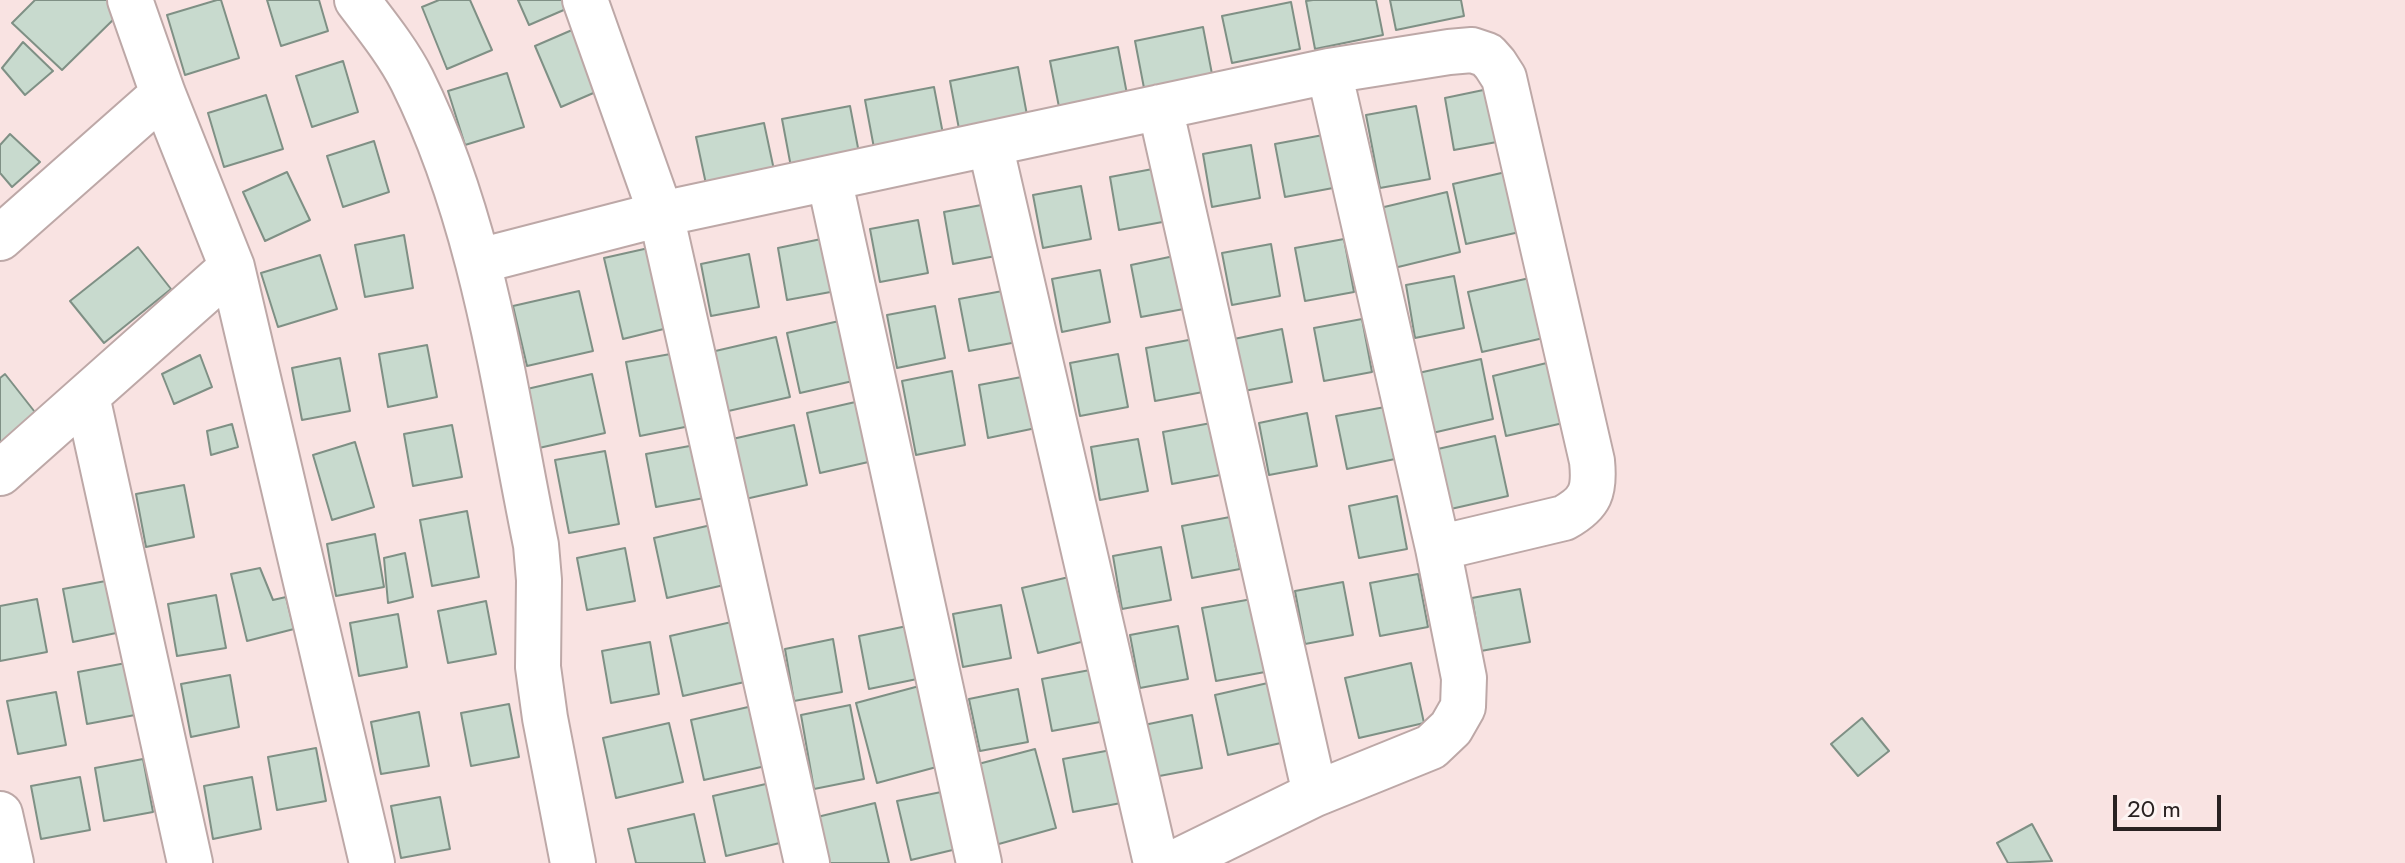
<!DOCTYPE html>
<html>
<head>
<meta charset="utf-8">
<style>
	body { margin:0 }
	#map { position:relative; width:2405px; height:863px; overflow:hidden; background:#f9e3e2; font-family:Jost,sans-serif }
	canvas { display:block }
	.scale { position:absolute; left:2113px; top:795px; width:108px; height:36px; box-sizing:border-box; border:4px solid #292121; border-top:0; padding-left:10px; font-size:24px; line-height:28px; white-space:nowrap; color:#292121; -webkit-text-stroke:6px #fdf4f3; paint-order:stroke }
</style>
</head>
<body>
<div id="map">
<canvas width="2405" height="863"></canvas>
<div class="scale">20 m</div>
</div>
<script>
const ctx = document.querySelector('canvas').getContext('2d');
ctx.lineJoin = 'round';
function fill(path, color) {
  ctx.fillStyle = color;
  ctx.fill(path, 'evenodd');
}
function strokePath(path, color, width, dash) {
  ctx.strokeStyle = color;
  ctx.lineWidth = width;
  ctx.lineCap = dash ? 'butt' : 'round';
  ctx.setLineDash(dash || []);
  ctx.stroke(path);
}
const building = new Path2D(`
	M35,0H107L120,13L62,70L12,23Z
	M217,0H221L239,58L185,75L167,15Z
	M267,0H319L328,31L281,46Z
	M439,0H470L492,50L447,69L422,7Z
	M518,0H570L573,6L529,25Z
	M1313,0H1376L1383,35L1315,49L1306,1Z
	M1390,0H1461L1464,16L1396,30Z
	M1291,2L1300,49L1232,63L1222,16Z
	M579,27L605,88L561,107L535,46Z
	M1203,27L1212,74L1144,88L1135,41Z
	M23,42L53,71L25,95L2,68Z
	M1118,47L1127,94L1059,107L1050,61Z
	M343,61L358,112L312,127L296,76Z
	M1018,67L1027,115L959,129L950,81Z
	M507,73L524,127L465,145L448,91Z
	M934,87L943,134L874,148L865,100Z
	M1493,88L1502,141L1454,150L1445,98Z
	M266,95L283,149L224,167L208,113Z
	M850,106L859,153L791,167L782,119Z
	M1416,106L1430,179L1380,188L1366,115Z
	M764,123L774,170L706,184L696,137Z
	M10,134L40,162L12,187L0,173V145Z
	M1323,135L1333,188L1285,197L1275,144Z
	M374,141L389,192L343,207L327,156Z
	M1251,145L1260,198L1212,207L1203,154Z
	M1158,168L1168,221L1119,230L1110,177Z
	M1519,169L1533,229L1466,244L1453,184Z
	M287,172L310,220L265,241L243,192Z
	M1081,186L1091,239L1043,248L1033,195Z
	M1447,192L1460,252L1394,268L1380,208Z
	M992,203L1001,255L953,264L944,212Z
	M918,220L928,273L880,282L870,229Z
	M404,235L413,288L365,297L355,245Z
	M826,238L836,291L787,300L778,248Z
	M1344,239L1354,292L1305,301L1295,248Z
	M1271,244L1280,296L1232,305L1222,253Z
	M662,245L680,325L623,339L604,258Z
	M138,247L171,289L104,343L70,301Z
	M749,254L759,307L711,316L701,264Z
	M320,255L337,309L278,327L261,273Z
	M1179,255L1189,308L1141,317L1131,265Z
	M1100,270L1110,322L1062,332L1052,279Z
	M1454,276L1464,328L1415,338L1406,285Z
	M1534,277L1548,337L1482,352L1468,292Z
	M1008,290L1017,342L969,351L959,299Z
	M579,291L593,351L527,366L513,306Z
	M935,306L945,358L897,368L887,315Z
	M852,318L866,378L800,393L787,333Z
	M1362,319L1372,372L1324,381L1314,328Z
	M1282,329L1292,382L1244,391L1234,339Z
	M776,337L790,397L724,412L711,352Z
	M1194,339L1203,392L1155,401L1146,348Z
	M427,345L437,397L388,407L379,354Z
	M676,353L690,426L640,436L626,362Z
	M1118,354L1128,407L1080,416L1070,363Z
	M200,355L212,387L174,404L162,374Z
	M340,358L350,411L302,420L292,368Z
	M1481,359L1493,419L1428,434L1414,374Z
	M1559,360L1572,421L1506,436L1493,376Z
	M952,371L965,445L916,455L902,381Z
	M5,374L38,416L0,447V378Z
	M592,374L605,433L539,448L527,389Z
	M1027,376L1036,428L988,438L979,385Z
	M873,398L886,458L820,473L807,413Z
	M1385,407L1395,459L1347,469L1336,416Z
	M1307,413L1317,466L1269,475L1259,423Z
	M1211,423L1220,475L1172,484L1163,432Z
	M232,424L238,447L211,455L207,431Z
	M452,425L462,477L413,486L404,434Z
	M794,425L807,485L741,500L728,440Z
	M1495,436L1508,496L1442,511L1429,451Z
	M1138,439L1148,491L1100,500L1091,447Z
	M355,442L374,507L332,520L313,455Z
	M695,445L704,498L656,507L646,454Z
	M605,451L619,524L569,533L555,460Z
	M184,485L194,537L146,547L136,494Z
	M1397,496L1407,549L1359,558L1349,506Z
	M467,511L479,577L432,586L420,520Z
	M1230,517L1240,569L1192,578L1182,526Z
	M720,523L733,583L667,598L654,538Z
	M375,534L384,587L336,596L327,544Z
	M1161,547L1171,600L1122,609L1113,556Z
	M625,548L635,601L587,610L577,558Z
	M405,553L413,597L388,603L384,558Z
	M260,568L273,600L286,597L294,629L247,641L231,574Z
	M1418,574L1428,627L1380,636L1370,583Z
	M1069,577L1085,641L1038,653L1022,588Z
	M111,580L121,632L73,642L63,589Z
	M1343,582L1353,635L1305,644L1295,591Z
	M1520,589L1530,642L1481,651L1472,598Z
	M216,595L226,648L177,656L168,604Z
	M37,599L47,652L0,661V606Z
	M1252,599L1265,672L1216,681L1202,608Z
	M486,601L496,654L448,663L438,611Z
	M1001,605L1011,658L963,667L953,614Z
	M398,614L407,667L359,676L350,623Z
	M736,621L749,681L683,696L670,636Z
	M907,626L917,679L869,689L859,636Z
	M1178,626L1188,679L1140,688L1130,635Z
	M833,639L842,692L794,701L785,649Z
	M650,642L659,694L611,703L602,651Z
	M126,663L135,715L87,724L78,672Z
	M1411,663L1424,723L1359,738L1345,678Z
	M1090,670L1100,722L1052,731L1042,679Z
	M230,675L239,727L191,737L181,684Z
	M1281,680L1294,740L1228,755L1215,695Z
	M923,685L944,765L877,783L856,703Z
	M1018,689L1028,742L980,751L969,699Z
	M56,692L66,745L18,754L7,701Z
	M509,704L519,757L471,766L461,713Z
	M757,705L770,765L704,780L691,720Z
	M850,705L864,779L814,789L801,715Z
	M419,712L429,766L381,774L371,722Z
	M1192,715L1202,768L1154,777L1144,725Z
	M1862,718L1889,751L1858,776L1831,744Z
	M669,723L683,782L616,798L603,738Z
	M316,748L326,801L277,810L268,757Z
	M1035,749L1056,828L988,847L967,767Z
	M1111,750L1121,803L1073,812L1063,759Z
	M143,759L153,812L104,821L95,768Z
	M80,777L90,830L41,839L31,786Z
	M252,777L261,829L213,839L204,786Z
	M779,781L792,840L726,856L713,796Z
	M951,790L965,847L911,860L897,801Z
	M440,797L450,849L401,858L391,806Z
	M875,803L889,863H819L809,819Z
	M694,814L705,863H636L628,829Z
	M2032,824L2052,861L2008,863L1997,843Z`);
const minor = new Path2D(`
	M130,0L163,94L232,267L372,863
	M357,0C376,25 398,52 412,80C484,225 504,389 536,545L539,580L538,667L545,718L573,863
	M585,0L661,214L807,863
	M1160,107L1315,794
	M990,144L1156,863
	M829,178L979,863
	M0,238L163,94
	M479,261L661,214L1329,71L1449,52L1472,50L1487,55L1495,64L1504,78L1592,461C1595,491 1591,503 1564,518L1438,548
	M87,396L190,863
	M0,473L232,267
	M0,814L11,863
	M1174,863L1315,794L1431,747L1451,728L1463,707L1464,678L1438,548L1329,71`);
fill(building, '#c8dace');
strokePath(building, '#7f9085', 2);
strokePath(minor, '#bda8a7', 48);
strokePath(minor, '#fff', 44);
</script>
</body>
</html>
